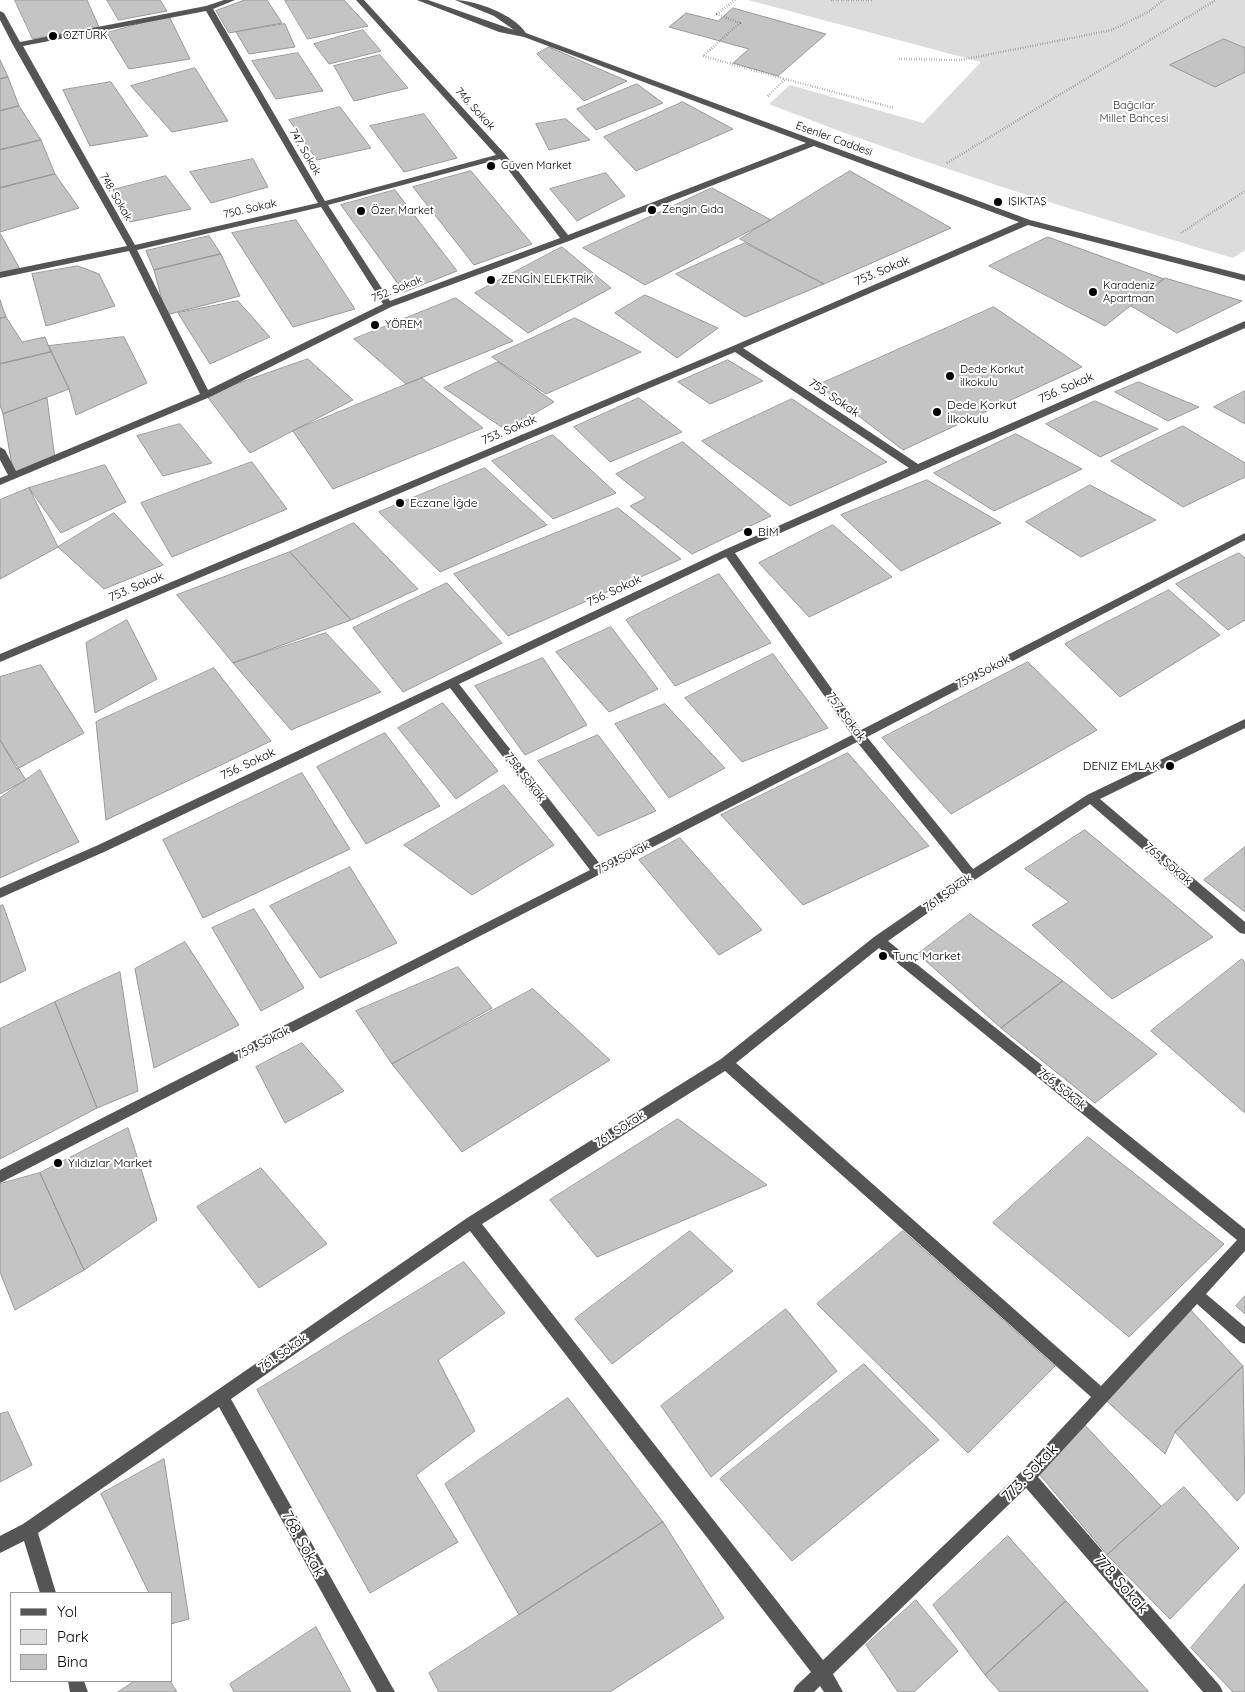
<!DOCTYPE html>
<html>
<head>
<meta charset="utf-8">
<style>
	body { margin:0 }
	#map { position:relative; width:1245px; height:1692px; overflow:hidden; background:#fff; font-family:Quicksand,sans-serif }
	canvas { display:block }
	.legend { position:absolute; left:10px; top:1592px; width:162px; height:90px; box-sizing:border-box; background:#fff; border:1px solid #999; margin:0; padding:6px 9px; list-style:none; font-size:15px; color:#000 }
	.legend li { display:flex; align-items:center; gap:10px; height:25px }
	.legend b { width:25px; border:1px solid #999 }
</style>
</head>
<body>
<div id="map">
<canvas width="1245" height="1692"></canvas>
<ul class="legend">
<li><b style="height:6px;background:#555"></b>Yol</li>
<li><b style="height:14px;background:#dcdcdc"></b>Park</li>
<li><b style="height:14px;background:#c4c4c4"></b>Bina</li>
</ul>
</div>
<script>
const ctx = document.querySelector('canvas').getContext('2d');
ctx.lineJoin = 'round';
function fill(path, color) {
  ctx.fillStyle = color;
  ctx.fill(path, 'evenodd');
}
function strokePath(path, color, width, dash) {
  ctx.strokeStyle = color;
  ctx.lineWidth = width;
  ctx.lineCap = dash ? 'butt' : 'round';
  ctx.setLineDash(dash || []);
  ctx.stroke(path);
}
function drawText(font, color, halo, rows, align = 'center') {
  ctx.font = font + ' Quicksand,sans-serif';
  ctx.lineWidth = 4;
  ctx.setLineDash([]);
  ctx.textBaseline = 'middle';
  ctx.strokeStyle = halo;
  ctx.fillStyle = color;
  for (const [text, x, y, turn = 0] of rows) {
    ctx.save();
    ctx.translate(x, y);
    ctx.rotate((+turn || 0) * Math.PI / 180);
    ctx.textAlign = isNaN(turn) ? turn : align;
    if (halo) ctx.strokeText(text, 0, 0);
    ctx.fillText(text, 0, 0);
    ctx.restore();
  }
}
const green = new Path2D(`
	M748,0H1245V250L1233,258C1076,211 921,164 769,104L790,85L923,123L981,62Z`);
const building = new Path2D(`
	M15,0H87L99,27L33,39Z
	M107,0H160L167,11L119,20Z
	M245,0H267L282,23L229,33L216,11Z
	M285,0H344L368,26L308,39Z
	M733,8L826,34L778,76L733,63L749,49L669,27L686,13L718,21Z
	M169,16L190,59L129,69L107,33Z
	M285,24L295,47L249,54L236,32Z
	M363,30L381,51L329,64L314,44Z
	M1224,39L1245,48V72L1215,87L1170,65Z
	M549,47L627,81L584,101L537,54Z
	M298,53L323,91L276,99L252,61Z
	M380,55L408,88L354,101L334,66Z
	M0,60L8,77L0,79Z
	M195,68L228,121L172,132L131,86Z
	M8,77L19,106L0,111V79Z
	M111,82L148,136L90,146L63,90Z
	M637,84L663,103L596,130L577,109Z
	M683,102L733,129L636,171L604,137Z
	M19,106L41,140L0,150V111Z
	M340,107L371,148L317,160L289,120Z
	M424,114L457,158L404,172L370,126Z
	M566,119L590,140L549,150L536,124Z
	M41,140L55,174L0,188V150Z
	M253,159L268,187L211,203L190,172Z
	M471,171L532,244L474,265L413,187Z
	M850,171L951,228L824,284L740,239Z
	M606,173L625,196L577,221L550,189Z
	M55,174L79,208L0,232V188Z
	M166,176L191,209L130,222L113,190Z
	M712,188L771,220L645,285L583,248Z
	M395,190L457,271L404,292L341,205Z
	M296,220L355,309L293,327L232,233Z
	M0,233L21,271L0,273Z
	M209,236L221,254L154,270L146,251Z
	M1048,237L1164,279L1105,326L989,266Z
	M745,243L824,284L745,317L676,274Z
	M562,247L611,288L528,333L475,293Z
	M221,254L240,296L166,315L154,270Z
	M78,266L99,274L115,306L46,326L32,274Z
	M1165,278L1242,301L1177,333L1131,306Z
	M645,295L718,328L677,358L615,313Z
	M456,298L513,341L406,384L354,339Z
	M0,300L6,317L0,318Z
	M238,301L270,337L210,364L178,313Z
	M994,307L1082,367L903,450L818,385Z
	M6,317L22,342L45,337L51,352L0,364V319Z
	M575,318L641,352L546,394L492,357Z
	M124,337L147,383L76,415L69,389L49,346Z
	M51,352L69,389L3,414L0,405V364Z
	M308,359L353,400L250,453L206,395Z
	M728,360L763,381L710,404L678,382Z
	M498,362L554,402L506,430L444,388Z
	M422,378L483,428L333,489L293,431Z
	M1139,382L1199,407L1168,421L1115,392Z
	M1245,391V424L1214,407Z
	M47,398L55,459L14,477L3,414Z
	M639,398L682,432L610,462L574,427Z
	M792,399L887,462L790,506L702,441Z
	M1095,401L1158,429L1100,457L1046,424Z
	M180,424L212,463L163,476L137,436Z
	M1183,426L1245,463V477L1183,507L1111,461Z
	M1016,434L1082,469L994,511L934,473Z
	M553,435L616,493L553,519L492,461Z
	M683,442L771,516L692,554L630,506L646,498L616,474Z
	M252,462L287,509L172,557L141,503Z
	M105,465L126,502L61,533L29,488Z
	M485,468L547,525L440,572L379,512Z
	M927,480L1001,523L901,571L841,515Z
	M1090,485L1156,520L1081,557L1026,522Z
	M29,488L58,547L0,579V500Z
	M618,508L681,559L508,636L454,574Z
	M114,513L163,565L104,589L58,547Z
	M354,523L418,589L351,620L290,552Z
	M833,525L892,577L809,617L759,563Z
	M290,552L351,620L233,663L177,595Z
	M1239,553L1245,558V620L1228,630L1176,584Z
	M719,574L771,643L675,686L626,620Z
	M447,583L502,643L403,692L353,628Z
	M1169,590L1220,635L1120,697L1065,644Z
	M127,620L157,679L95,713L86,643Z
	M611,627L658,689L609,712L556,652Z
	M326,633L381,692L291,730L233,663Z
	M773,654L828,728L742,762L685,698Z
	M543,658L587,725L525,755L475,686Z
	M1028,662L1097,730L951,814L882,738Z
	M41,665L84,733L17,769L0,740V677Z
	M214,668L271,741L106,820L96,722Z
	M443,703L498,771L456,799L398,728Z
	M665,704L725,768L669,798L615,724Z
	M385,733L440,806L366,844L317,767Z
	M598,735L656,811L598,836L538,761Z
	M0,740L26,780L0,794Z
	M848,753L929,846L803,905L721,815Z
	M40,770L79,842L0,878V798Z
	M302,773L350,849L203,918L163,840Z
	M504,785L554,845L472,895L404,845Z
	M1085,830L1213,937L1112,999L1032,925L1069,902L1025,869Z
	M680,838L762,930L719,955L639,860Z
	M1245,847V912L1204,880Z
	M350,867L397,943L320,978L270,906Z
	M3,905L26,970L0,983V906Z
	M254,909L304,988L261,1011L212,928Z
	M970,914L1063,981L1001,1028L918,954Z
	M185,942L239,1025L154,1068L135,969Z
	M1242,959L1245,962V1113L1151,1031Z
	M458,967L492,1008L392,1064L356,1011Z
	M120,972L138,1091L97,1108L55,1002Z
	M1063,981L1157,1054L1095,1103L1001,1028Z
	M533,989L610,1060L462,1152L392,1064Z
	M55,1002L97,1108L0,1159V1029Z
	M302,1043L344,1091L285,1123L256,1067Z
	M678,1119L767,1185L597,1257L550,1200Z
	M128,1128L157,1220L84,1270L40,1173Z
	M1088,1137L1224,1244L1129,1337L993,1223Z
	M261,1168L327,1244L259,1288L197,1207Z
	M40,1173L84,1270L15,1310L0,1272V1184Z
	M690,1231L733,1271L612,1364L575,1319Z
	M903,1231L1055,1366L968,1453L817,1304Z
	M464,1262L505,1313L438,1360L475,1431L416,1475L458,1542L370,1593L257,1390Z
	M1245,1296V1314L1236,1306Z
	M1186,1305L1243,1366L1175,1432L1165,1454L1101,1396Z
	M786,1309L837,1371L711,1477L661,1406Z
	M864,1364L939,1440L792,1561L720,1479Z
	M1243,1366L1245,1492L1237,1501L1175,1432Z
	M568,1398L663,1522L519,1615L445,1484Z
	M8,1412L32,1465L0,1482V1414Z
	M1080,1420L1161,1506L1107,1555L1035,1469Z
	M164,1459L189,1619L171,1624V1593H149L101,1494Z
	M1184,1487L1239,1548L1170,1619L1107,1555Z
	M663,1522L724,1618L610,1692H439L429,1673Z
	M1008,1536L1066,1601L985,1675L933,1605Z
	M1245,1584V1692H1233L1191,1648Z
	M916,1600L958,1651L914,1692H898L866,1645Z
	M1066,1601L1149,1692H1000L985,1675Z
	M316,1627L351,1692H234L230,1684Z
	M135,1681H170L177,1692H118Z`);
const path = new Path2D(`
	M735,0L717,14L740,23L703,56L785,79
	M831,0H873
	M899,59L961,60L1112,30L1150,11L1163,0
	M768,96L785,79L894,108
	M947,163L1216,0
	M1181,233L1245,191`);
const minor = new Path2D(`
	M224,0H235L213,9L325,201L496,155L356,0H364L505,154L568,235L806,143L524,37L499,32L417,0H428L514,30L494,16L455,0C475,0 515,15 526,33L1030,220L1245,275V281L1028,225L743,348L918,464L1245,321V328L735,553L861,730L1245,533V540L867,737L973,869L1087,795L1245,719V728L1100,799L1245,922V934L1240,933L1090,804L976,879L888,941L1245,1229V1251L1206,1294L1245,1327V1344L1240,1342L1197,1304L1038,1477L1220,1686L1223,1692H1203L1026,1488L833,1674L843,1692H824L820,1686L814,1692H793L796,1686L811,1672L470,1231L231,1399L395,1692H377L219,1407L38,1533L56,1593H40L24,1541L0,1553V1536L23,1524L467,1218L721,1059L874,937L964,875L857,742L0,1183V1170L590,870L450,688L104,852L0,898V888L96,846L724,550L909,468L735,352L0,662V654L733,346L1019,222L814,146L569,241L391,307L210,397L0,485V478L8,475L0,460V447L5,450L16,471L200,394L129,251L0,278V272L127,246L13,45L0,20V11L4,13L20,42L206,6ZM206,11L318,203L135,245L23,46ZM500,159L560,238L390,301L328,205ZM321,207L383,304L208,390L137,250ZM726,557L852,735L600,864L459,684ZM879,948L1237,1240L1101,1386L736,1063ZM725,1071L1091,1397L1021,1472L823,1660L482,1224Z
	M68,1681H84L88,1692H70Z`);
const markers = [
	[53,36,5,"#000"],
	[491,166,5,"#000"],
	[998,202,5,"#000"],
	[652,210,5,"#000"],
	[361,211,5,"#000"],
	[491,280,5,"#000"],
	[1093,292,5,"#000"],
	[375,325,5,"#000"],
	[950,376,5,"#000"],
	[937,412,5,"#000"],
	[400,503,5,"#000"],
	[748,532,5,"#000"],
	[1170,766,5,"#000"],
	[883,956,5,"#000"],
	[58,1163,5,"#000"]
];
const farPoinames = [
	["OZTÜRK",63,36],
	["Güven Market",501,166],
	["IŞIKTAŞ",1008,202],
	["Zengin Gıda",662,210],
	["Özer Market",371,211],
	["ZENGİN ELEKTRİK",501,280],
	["Karadeniz",1103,286],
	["Apartman",1103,299],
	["YÖREM",385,325],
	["Dede Korkut",960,370],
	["ilkokulu",960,383]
];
const farParknames = [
	["Bağcılar",1134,106],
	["Millet Bahçesi",1134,119]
];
const farStreetnames = [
	["746. Sokak",475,109,48],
	["Esenler Caddesi",834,139,20],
	["747. Sokak",305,152,60],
	["748. Sokak",116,197,60],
	["750. Sokak",250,209,-13],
	["752. Sokak",397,289,-22]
];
const streetNames = [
	["753. Sokak",882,271,-23],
	["756. Sokak",1066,388,-24],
	["755. Sokak",834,398,34],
	["753. Sokak",509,430,-23],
	["753. Sokak",136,587,-23],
	["756. Sokak",614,591,-25],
	["759. Sokak",983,672,-27],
	["757. Sokak",846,717,54],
	["756. Sokak",248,764,-25],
	["758. Sokak",525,777,52],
	["759. Sokak",623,858,-27],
	["765. Sokak",1168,864,40],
	["761. Sokak",948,893,-35],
	["759. Sokak",263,1043,-27],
	["766. Sokak",1062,1089,39],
	["761. Sokak",620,1129,-32],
	["761. Sokak",283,1353,-35]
];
const poiNames = [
	["Dede Korkut",947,405],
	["İlkokulu",947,419],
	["Eczane İğde",410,503],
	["BİM",758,532],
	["DENIZ EMLAK",1160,766,"right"],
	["Tunç Market",893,956],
	["Yıldızlar Market",68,1163]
];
const nearStreetnames = [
	["773. Sokak",1030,1473,-46],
	["768. Sokak",303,1544,61],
	["778. Sokak",1121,1584,49]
];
fill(green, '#dcdcdc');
fill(building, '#c4c4c4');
strokePath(building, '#999', 1);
strokePath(path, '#777', 2.5, [0.5, 2]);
fill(minor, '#555');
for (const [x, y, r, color] of markers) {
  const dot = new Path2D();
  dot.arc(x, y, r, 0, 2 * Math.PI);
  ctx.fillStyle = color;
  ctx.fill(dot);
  strokePath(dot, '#fff', 2);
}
drawText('11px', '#000', '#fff', farPoinames, 'left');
drawText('11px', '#333', '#fff', farParknames);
drawText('11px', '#000', '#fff', farStreetnames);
drawText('12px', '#000', '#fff', streetNames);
drawText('12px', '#000', '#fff', poiNames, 'left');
drawText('15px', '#000', '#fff', nearStreetnames);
</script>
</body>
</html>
